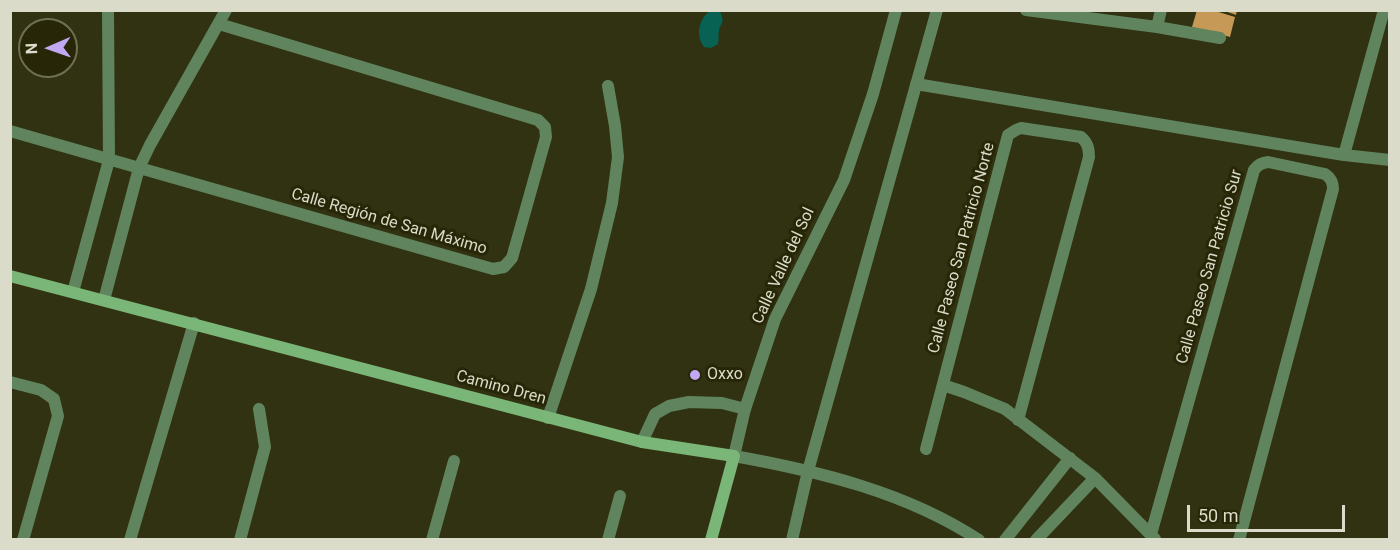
<!DOCTYPE html>
<html>
<head>
<meta charset="utf-8">
<style>
	body { margin:0 }
	#map { position:relative; width:1400px; height:550px; overflow:hidden; background:#313212; font-family:Roboto,sans-serif }
	canvas { display:block }
	.frame { position:absolute; inset:0; border:12px solid #dadbc9; pointer-events:none }
	.north { position:absolute; left:18px; top:18px; width:60px; height:60px; box-sizing:border-box; background:#272708; border:2px solid #6f6f55; border-radius:50%; rotate:268deg; font-size:16px; font-weight:700; line-height:24px; text-align:center; color:#dadbc9 }
	.north::after { content:''; display:block; margin:auto; width:21px; height:27px; background:#c2a8f3; clip-path:polygon(50% 0,100% 100%,50% 72%,0 100%) }
	.scale { position:absolute; left:1187px; top:505px; width:158px; height:27px; box-sizing:border-box; border:3px solid #dadbc9; border-top:0; padding-left:8px; font-size:18px; line-height:21px; white-space:nowrap; color:#dadbc9; -webkit-text-stroke:4px #272708; paint-order:stroke }
</style>
</head>
<body>
<div id="map">
<canvas width="1400" height="550"></canvas>
<div class="frame"></div>
<div class="north">N</div>
<div class="scale">50 m</div>
</div>
<script>
const ctx = document.querySelector('canvas').getContext('2d');
ctx.lineJoin = 'round';
function fill(path, color) {
  ctx.fillStyle = color;
  ctx.fill(path, 'evenodd');
}
function strokePath(path, color, width, dash) {
  ctx.strokeStyle = color;
  ctx.lineWidth = width;
  ctx.lineCap = dash ? 'butt' : 'round';
  ctx.setLineDash(dash || []);
  ctx.stroke(path);
}
function drawText(font, color, halo, rows, align = 'center') {
  ctx.font = font + ' Roboto,sans-serif';
  ctx.lineWidth = 6;
  ctx.setLineDash([]);
  ctx.textBaseline = 'middle';
  ctx.strokeStyle = halo;
  ctx.fillStyle = color;
  for (const [text, x, y, turn = 0] of rows) {
    ctx.save();
    ctx.translate(x, y);
    ctx.rotate((+turn || 0) * Math.PI / 180);
    ctx.textAlign = isNaN(turn) ? turn : align;
    if (halo) ctx.strokeText(text, 0, 0);
    ctx.fillText(text, 0, 0);
    ctx.restore();
  }
}
const water = new Path2D(`
	M711,10L720,12C725,22 722,21 719,30C718,34 719,40 718,44L711,48L704,47C695,35 699,18 711,10Z`);
const building = new Path2D(`
	M1197,10H1212L1235,17L1230,37L1192,27Z
	M1222,10H1237L1236,15Z`);
const lane = new Path2D(`
	M548,418L591,289L612,203L618,157L615,126L608,86
	M642,442L655,414L669,406L689,402L722,403L745,409`);
const street = new Path2D(`
	M896,10L873,94L844,180L775,319L745,409L734,456C818,471 906,492 979,540
	M1026,10L1157,27L1220,38
	M1157,27L1161,10
	M916,84L1344,155L1390,160
	M10,131L493,269L504,267L512,258L546,137L545,127L538,120L219,24
	M1344,155L1384,10
	M73,292L109,160L108,10
	M104,300L139,168L150,145L226,10
	M10,382L41,390L54,399L58,416L23,540
	M943,385L964,392L1005,409L1095,478L1155,539
	M926,449L1008,135L1016,130L1021,128L1081,137C1088,143 1089,149 1089,157L1018,420
	M1151,534L1254,170C1258,165 1261,163 1268,162L1325,174C1331,178 1333,182 1333,189L1239,540
	M130,540L194,323
	M240,540L265,447L259,409
	M432,540L454,461
	M608,540L620,496
	M792,540L808,471L937,10
	M1005,540L1070,458
	M1036,540L1095,478`);
const secondary = new Path2D(`
	M10,276L642,442L734,456L711,540`);
const markers = [
	[695,375,6,"#c2a8f3"]
];
const streetNames = [
	["Calle Región de San Máximo",389,222,16],
	["Calle Paseo San Patricio Norte",962,248,-75],
	["Calle Valle del Sol",784,266,-65],
	["Calle Paseo San Patricio Sur",1210,267,-74],
	["Camino Dren",501,388,15]
];
const poiNames = [
	["Oxxo",707,375]
];
fill(water, '#086253');
fill(building, '#c69956');
strokePath(lane, '#60855e', 12);
strokePath(street, '#60855e', 12);
strokePath(secondary, '#7ab677', 12);
for (const [x, y, r, color] of markers) {
  const dot = new Path2D();
  dot.arc(x, y, r, 0, 2 * Math.PI);
  ctx.fillStyle = color;
  ctx.fill(dot);
  strokePath(dot, '#272708', 2);
}
drawText('16px', '#dadbc9', '#272708', streetNames);
drawText('16px', '#dadbc9', '#272708', poiNames, 'left');
</script>
</body>
</html>
